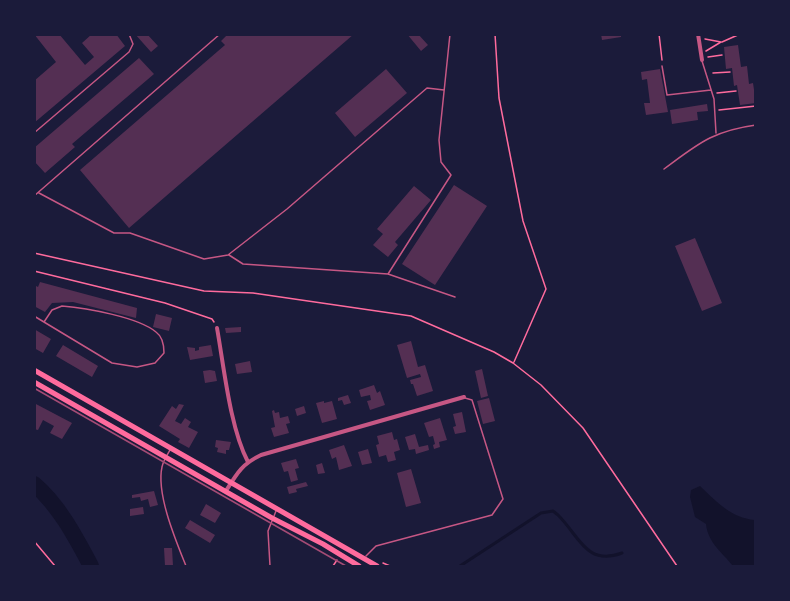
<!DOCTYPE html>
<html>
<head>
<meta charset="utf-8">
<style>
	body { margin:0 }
	#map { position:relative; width:790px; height:601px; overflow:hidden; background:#1b1b3a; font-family:"Noto Sans",sans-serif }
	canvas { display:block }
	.frame { position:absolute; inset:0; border:36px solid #1b1b3a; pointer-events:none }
</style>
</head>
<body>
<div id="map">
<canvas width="790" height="601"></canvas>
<div class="frame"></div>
</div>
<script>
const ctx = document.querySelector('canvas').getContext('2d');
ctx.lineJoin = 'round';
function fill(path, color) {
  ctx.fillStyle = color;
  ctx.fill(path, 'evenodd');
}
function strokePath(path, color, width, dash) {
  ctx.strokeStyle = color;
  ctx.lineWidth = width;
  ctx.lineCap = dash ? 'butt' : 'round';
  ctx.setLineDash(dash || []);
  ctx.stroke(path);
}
const water = new Path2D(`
	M700,486C717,502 731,518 755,520V566H733C722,552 708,543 706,524L695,517L690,497L691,490Z`);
const stream = new Path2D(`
	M460,566L541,513L553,511L558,515C580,537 586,566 622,553`);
const river = new Path2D(`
	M34,484C59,505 76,538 91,566`);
const building = new Path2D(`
	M34,34H59L85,65L94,57L82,43L92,34H116L125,46L34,123V81L56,62Z
	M135,34H147L158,46L151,52Z
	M228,34H354L129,228L80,170L225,45L221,41Z
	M407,34H418L428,45L421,51Z
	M601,34H621V37L602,40Z
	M738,45L741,67L747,66L749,84L753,83L756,103L740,105L737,85L734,86L732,68L726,69L724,47Z
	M139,58L154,74L72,144L75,147L45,173L34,161V148Z
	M386,69L407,93L355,137L335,113Z
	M660,69L668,112L646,115L644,103H650L647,79L642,80L641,72Z
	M707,104L708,111L697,112L698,120L672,124L670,110Z
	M454,185L487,206L435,285L402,264Z
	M414,186L431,200L395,242L398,245L388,257L373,245L383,234L377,229Z
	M695,238L722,303L702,311L675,246Z
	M40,282L137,308L136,318L73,302L52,303L45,312L34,306V285L38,287Z
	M156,314L172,318L169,331L153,327Z
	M241,327V332L226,333L225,328Z
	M34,329L51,339L43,353L34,348Z
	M411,341L418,367L425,365L433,391L417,396L413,384H411L410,380L421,377L420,374L407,378L397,345Z
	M63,345L98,366L92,377L56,356Z
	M211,345L213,356L190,360L187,347L195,348V351L199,350V347Z
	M250,361L252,372L237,374L235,364Z
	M482,369L488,396L481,398L475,371Z
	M210,370L215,371L217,381L205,383L203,371Z
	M374,385L377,393L380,391L385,405L370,410L367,401L371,400L370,395L361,397L359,390Z
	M348,395L351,403L344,405L342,400L338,401V398Z
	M489,398L495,421L483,424L477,401Z
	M324,401V403L332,401L337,419L322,423L316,403Z
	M34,403L72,423L62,439L50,433L54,426L43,420L38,430L34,429Z
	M179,404L184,405L175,421L181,424L185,418L191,422L188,427L198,432L189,448L178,442L180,439L159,426L172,406L176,409Z
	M304,406L306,413L297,416L295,409Z
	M274,410L275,413L279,412L280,418L288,416L290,423L286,424L289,433L274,437L271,428L275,427L272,411Z
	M462,412L466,432L455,434L453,427L456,426L453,414Z
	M440,418L447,440L439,442L440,447L434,449L433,445L435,444L433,436L429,437L424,423Z
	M392,432L394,440L397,439L400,450L394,452L396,460L388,462L386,455L379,457L376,445L379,444L377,436Z
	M415,434L419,447L428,445L429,450L416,454L415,449L409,450L405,437Z
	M216,440L231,442L229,450H226V454L217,452L218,448L215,447Z
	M344,445L352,466L339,470L336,457L332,459L329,450Z
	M368,449L372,463L362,465L358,452Z
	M296,459L299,468L295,469L298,480L291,482L288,471L284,472L281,463Z
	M322,463L325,473L318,474L316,465Z
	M411,469L421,503L406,507L397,473Z
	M306,482L308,486L296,489L297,492L289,494L287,487Z
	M154,491L158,505L150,507L148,499L141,501L140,497L132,498V495Z
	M206,504L221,513L215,523L200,515Z
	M143,507L144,514L130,516V509Z
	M190,520L215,535L210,543L185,528Z
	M164,548H172L173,566H165Z`);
const path = new Path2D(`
	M495,34L499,98L523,221L546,289L514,362
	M659,34L662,60
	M705,39L721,42L706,51
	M722,42L740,34
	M708,57L722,55
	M713,73L730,72
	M717,93L736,91
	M719,110L756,106
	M34,253L204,291L253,293L411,316L494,352L513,363L541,385L583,428L677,566
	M34,271L165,303L212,319L214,322
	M34,541L55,566
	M383,563L390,566
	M333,566L337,560`);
const service = new Path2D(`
	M702,61L714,99L716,133
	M662,66L667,95L711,90
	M34,133L129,52L133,44L129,34
	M664,169C698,144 712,131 756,125
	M39,193L114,233H130L204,259L228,255L287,209L427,88L444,90
	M34,196L220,34
	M229,255L243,264L388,274L455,297
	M388,274L451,175L441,162L439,140L450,34
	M34,316L112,363L137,367L155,363L164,353C164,345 163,337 156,332C138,317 86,308 62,306L52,310L44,322
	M170,450C167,455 163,461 162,467C156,494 176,541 186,566
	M366,556L376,546L492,515L503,499L472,400L465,398
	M270,566L268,531L276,511`);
const minor = new Path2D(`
	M698,34L702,60
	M217,328C224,367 230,428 248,462
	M226,491C237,473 242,464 261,455L464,397`);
const secondary = new Path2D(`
	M34,370L377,566
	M34,382L272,518L323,544L359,566`);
const tram = new Path2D(`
	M34,388L346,566`);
fill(water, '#12122b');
strokePath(stream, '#12122b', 3);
strokePath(river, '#12122b', 16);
fill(building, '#542f53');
strokePath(path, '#ff6b9d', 1.5);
strokePath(service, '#c65784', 1.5);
strokePath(minor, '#c65784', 4);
strokePath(secondary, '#ff6b9d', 5);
strokePath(tram, '#a44b75', 1.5);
</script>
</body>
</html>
